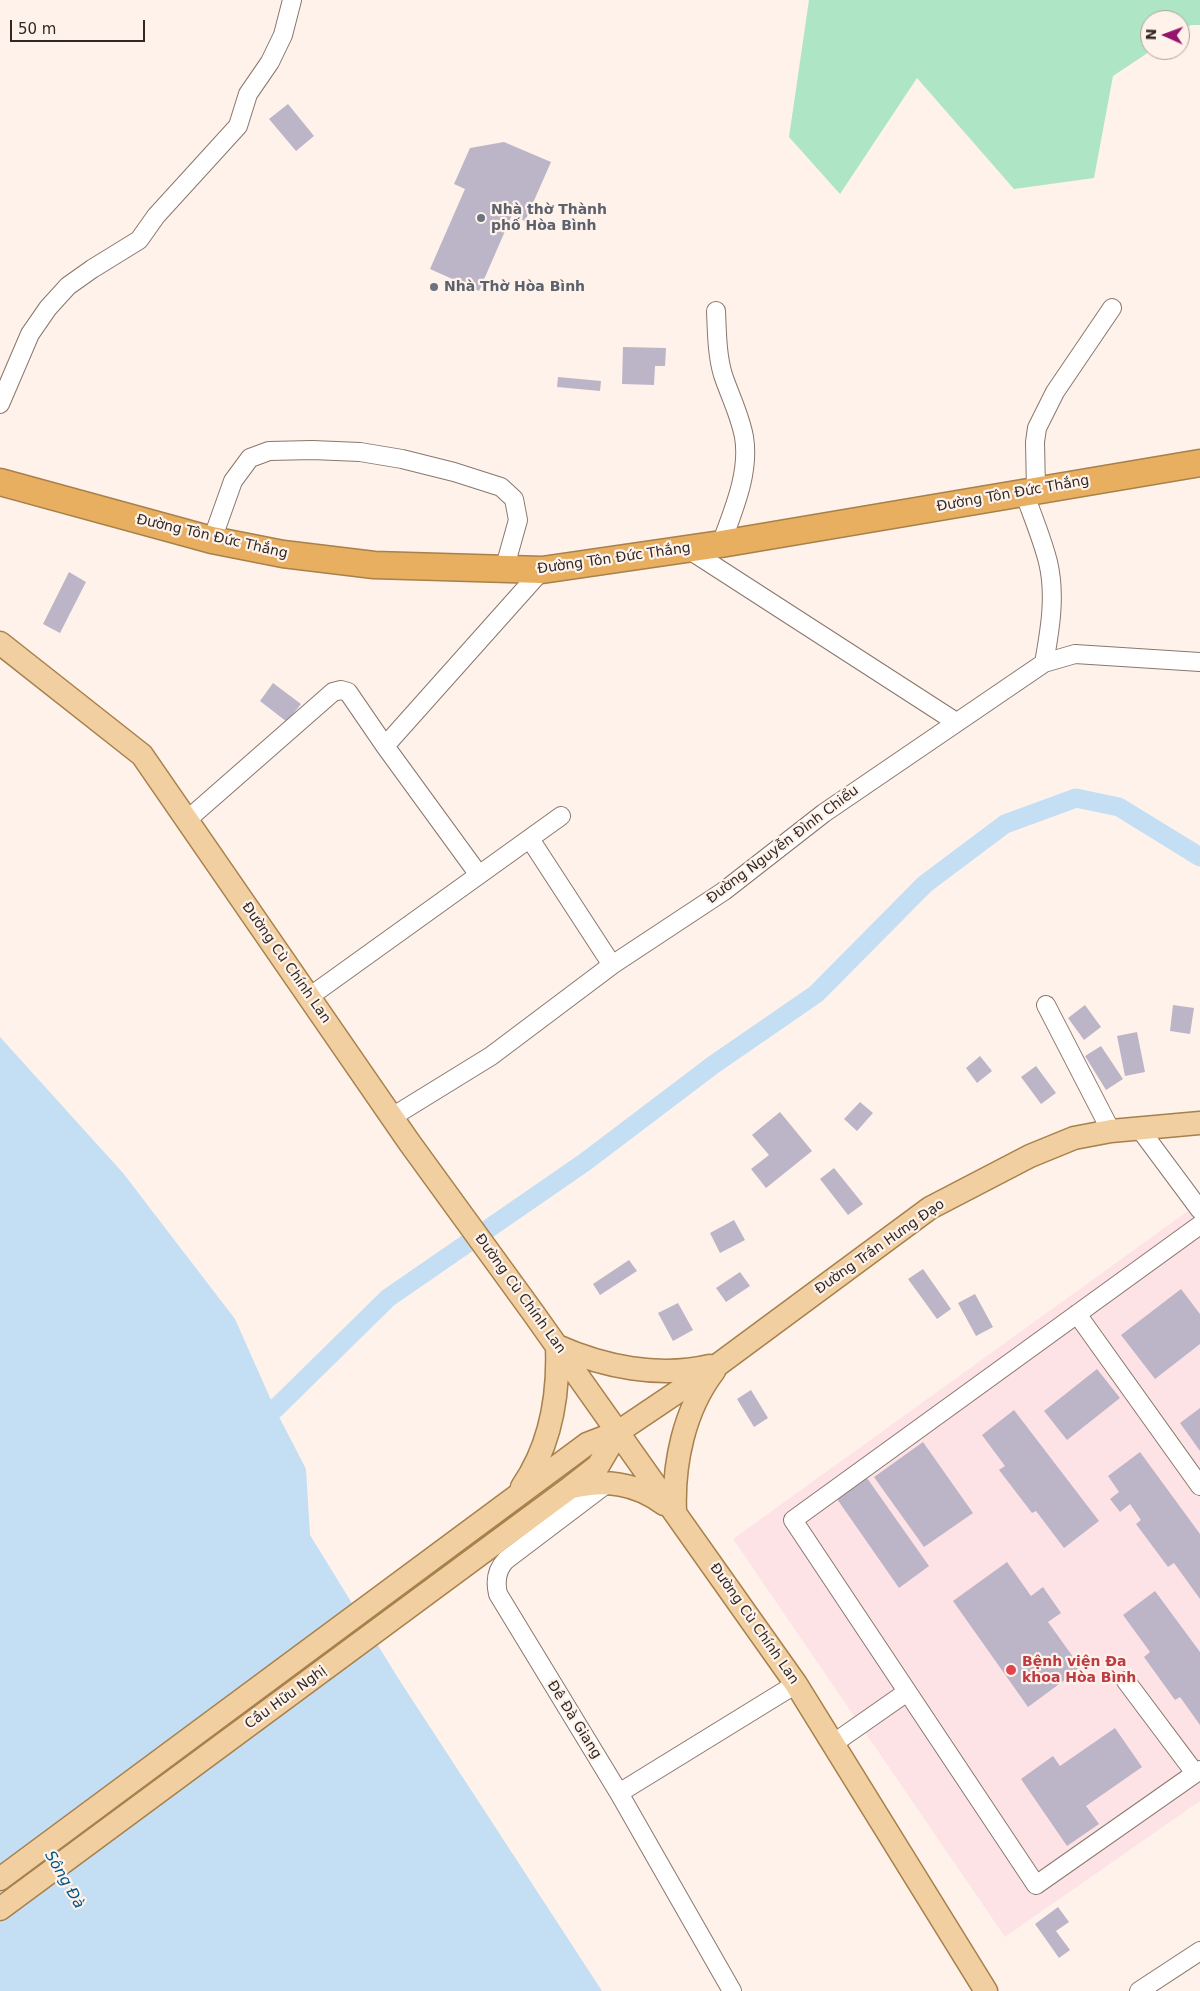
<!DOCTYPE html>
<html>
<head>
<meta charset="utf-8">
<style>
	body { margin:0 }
	#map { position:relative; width:1200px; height:1991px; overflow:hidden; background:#fef2eb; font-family:"DejaVu Sans",sans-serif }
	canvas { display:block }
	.north { position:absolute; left:1140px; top:10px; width:50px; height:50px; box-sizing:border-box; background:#fef2eb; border:1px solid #aba19b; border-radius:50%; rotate:272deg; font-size:14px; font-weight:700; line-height:20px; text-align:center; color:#2f2824 }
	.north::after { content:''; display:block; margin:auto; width:18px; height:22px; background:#95146d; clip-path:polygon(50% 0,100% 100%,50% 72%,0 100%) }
	.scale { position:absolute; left:10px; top:20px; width:135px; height:22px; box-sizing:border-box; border:2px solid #2f2824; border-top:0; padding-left:6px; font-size:15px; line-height:18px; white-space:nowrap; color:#2f2824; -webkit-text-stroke:4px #fef2eb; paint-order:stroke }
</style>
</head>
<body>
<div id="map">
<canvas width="1200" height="1991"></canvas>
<div class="north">N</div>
<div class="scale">50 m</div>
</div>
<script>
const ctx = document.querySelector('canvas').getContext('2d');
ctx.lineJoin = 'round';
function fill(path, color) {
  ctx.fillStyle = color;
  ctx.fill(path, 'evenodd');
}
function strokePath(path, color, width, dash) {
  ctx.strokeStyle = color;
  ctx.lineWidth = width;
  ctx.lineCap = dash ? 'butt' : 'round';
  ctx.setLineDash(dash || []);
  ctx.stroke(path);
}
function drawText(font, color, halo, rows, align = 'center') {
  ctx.font = font + ' "DejaVu Sans",sans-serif';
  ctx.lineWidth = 4.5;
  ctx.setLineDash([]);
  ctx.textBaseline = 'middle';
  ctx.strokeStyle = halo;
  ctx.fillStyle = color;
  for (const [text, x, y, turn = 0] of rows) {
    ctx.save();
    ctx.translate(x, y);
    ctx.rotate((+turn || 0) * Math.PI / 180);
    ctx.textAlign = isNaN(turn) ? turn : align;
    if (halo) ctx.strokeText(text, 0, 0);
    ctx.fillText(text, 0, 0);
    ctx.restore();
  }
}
const medical = new Path2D(`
	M1188,1211L1200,1227V1801L1005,1937L733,1539Z`);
const green = new Path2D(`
	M809,0H1200V25H1191L1180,32V20H1150V50H1152L1113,76L1094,178L1014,189L917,78L840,194L789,137Z`);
const water = new Path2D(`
	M0,1037L123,1173L235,1319L275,1409L306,1469L310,1535L398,1678L602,1991H0Z`);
const canal = new Path2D(`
	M275,1409L388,1298L585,1162L713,1065L816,994L925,884L1005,824L1076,798L1119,807L1200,857`);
const building = new Path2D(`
	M288,104L314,136L296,151L269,119Z
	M504,142L551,162L525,221L512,215L479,291L430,269L465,189L454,184L470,148Z
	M623,347L666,348L665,366H655L654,385L622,384Z
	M558,377L601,381L600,391L557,387Z
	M69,572L86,582L60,633L43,624Z
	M273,683L301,704L287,722L260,701Z
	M1085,1005L1101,1027L1084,1040L1068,1018Z
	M1173,1005L1194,1008L1190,1034L1170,1031Z
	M1137,1032L1145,1072L1125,1076L1117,1036Z
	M1101,1046L1123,1079L1106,1090L1085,1056Z
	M980,1056L992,1071L977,1083L966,1068Z
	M1036,1066L1056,1093L1041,1104L1021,1077Z
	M860,1102L873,1113L857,1131L844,1119Z
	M780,1112L812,1151L766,1188L751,1169L769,1155L752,1135Z
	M834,1168L863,1204L848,1215L820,1179Z
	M734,1220L745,1240L720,1253L710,1233Z
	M629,1260L637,1271L600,1295L593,1284Z
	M923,1269L951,1309L937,1319L908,1279Z
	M740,1272L750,1286L726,1302L716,1288Z
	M1181,1289L1200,1314V1344L1155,1379L1121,1335Z
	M975,1294L993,1327L976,1336L958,1303Z
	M678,1303L693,1330L673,1341L658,1313Z
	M1097,1369L1120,1398L1067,1440L1044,1411Z
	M751,1390L768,1418L754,1427L737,1399Z
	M1200,1408V1451L1180,1423Z
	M1014,1410L1099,1521L1064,1548L1036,1511L1032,1513L999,1470L1005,1466L982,1435Z
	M923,1442L973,1513L924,1547L874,1477Z
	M1140,1452L1200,1534V1599L1174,1563L1168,1567L1136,1524L1141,1520L1130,1504L1120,1512L1110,1499L1119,1492L1108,1476Z
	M867,1478L929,1566L899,1588L837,1499Z
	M1007,1562L1031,1596L1043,1587L1061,1613L1048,1622L1081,1668L1028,1707L953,1601Z
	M1155,1591L1200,1652V1725L1180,1697L1175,1700L1144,1657L1150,1652L1123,1615Z
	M1115,1728L1142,1767L1086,1806L1099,1824L1067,1846L1021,1779L1053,1756L1060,1766Z
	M1058,1907L1069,1922L1056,1931L1070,1950L1059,1958L1035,1924Z`);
const minor = new Path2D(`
	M716,311C717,333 717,355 723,375C730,396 740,415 744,437C750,473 733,511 721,544
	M0,404L30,334L48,308L68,286L92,269L139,240L156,216L238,126L248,94L270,62L283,35L292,0
	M1036,490L1035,442L1037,428L1055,392L1112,308
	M1024,492C1032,515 1042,538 1048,562C1056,595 1050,630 1044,663
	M212,540L233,481L250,458L269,451L312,450L360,452L402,459L454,472L501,487L514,499L518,520L504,570
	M688,549L956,722
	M385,746L479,875
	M187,820L333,692L341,690L348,692L385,746L542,570
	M530,839L612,965
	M309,997L561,816
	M1046,1005L1111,1131
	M392,1117L491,1056L612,965L724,891L824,813L1044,663L1075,654L1200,662
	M1139,1128L1200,1210
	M1200,1225L793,1520L1036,1885L1200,1770
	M1077,1314L1200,1486
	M609,1482L506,1560C497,1569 495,1581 498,1594L619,1793L732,1991
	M1126,1681L1195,1773
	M834,1743L907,1692
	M619,1793L796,1684
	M1139,1991L1200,1951`);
const major = new Path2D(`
	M0,643L142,755L409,1142L534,1314L796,1684L986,1991
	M522,1487C551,1445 559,1396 557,1346C604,1367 659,1378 710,1366
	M572,1487C606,1479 636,1483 664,1504
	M675,1512C673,1464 684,1410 714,1371
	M0,1879L587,1444L618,1432L719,1364L930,1208L1030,1156L1074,1138L1111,1131L1200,1123
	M0,1909L571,1487L598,1466L618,1432`);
const highway = new Path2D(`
	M0,482L212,540L283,554L374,565L542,570L721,544L1200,463`);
const markers = [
	[481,218,5,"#6b7280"],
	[434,287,5,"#6b7280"],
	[1011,1670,6,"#e0444e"]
];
const worshipNames = [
	["Nhà thờ Thành",491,210],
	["phố Hòa Bình",491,226],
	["Nhà Thờ Hòa Bình",444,287]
];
const streetNames = [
	["Đường Tôn Đức Thắng",1013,494,-10],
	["Đường Tôn Đức Thắng",212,537,13],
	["Đường Tôn Đức Thắng",614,559,-8],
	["Đường Nguyễn Đình Chiểu",783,845,-37],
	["Đường Cù Chính Lan",286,963,55],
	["Đường Trần Hưng Đạo",880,1247,-35],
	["Đường Cù Chính Lan",520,1294,54],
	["Đường Cù Chính Lan",754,1624,55],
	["Cầu Hữu Nghị",286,1698,-36],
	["Đê Đà Giang",574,1720,58]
];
const healthNames = [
	["Bệnh viện Đa",1022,1662],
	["khoa Hòa Bình",1022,1678]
];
const waterNames = [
	["Sông Đà",64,1880,60]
];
fill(medical, '#fee3e6');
fill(green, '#aee5c4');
fill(water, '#c4def4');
strokePath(canal, '#c4def4', 19);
fill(building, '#bcb5c8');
strokePath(minor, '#89776d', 20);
strokePath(major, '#a7804b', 25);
strokePath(highway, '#a7804b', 29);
strokePath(minor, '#fff', 18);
strokePath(major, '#f1cfa0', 22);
strokePath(highway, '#e8af60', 26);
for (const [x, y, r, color] of markers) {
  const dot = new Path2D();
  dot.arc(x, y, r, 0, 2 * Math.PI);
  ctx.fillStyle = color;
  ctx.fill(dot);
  strokePath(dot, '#fef2eb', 2);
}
drawText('bold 14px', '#5b616d', '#fef2eb', worshipNames, 'left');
drawText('14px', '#2f2824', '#fef2eb', streetNames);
drawText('bold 14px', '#be3a42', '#fef2eb', healthNames, 'left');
drawText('italic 15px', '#005586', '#fef2eb', waterNames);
</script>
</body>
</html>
